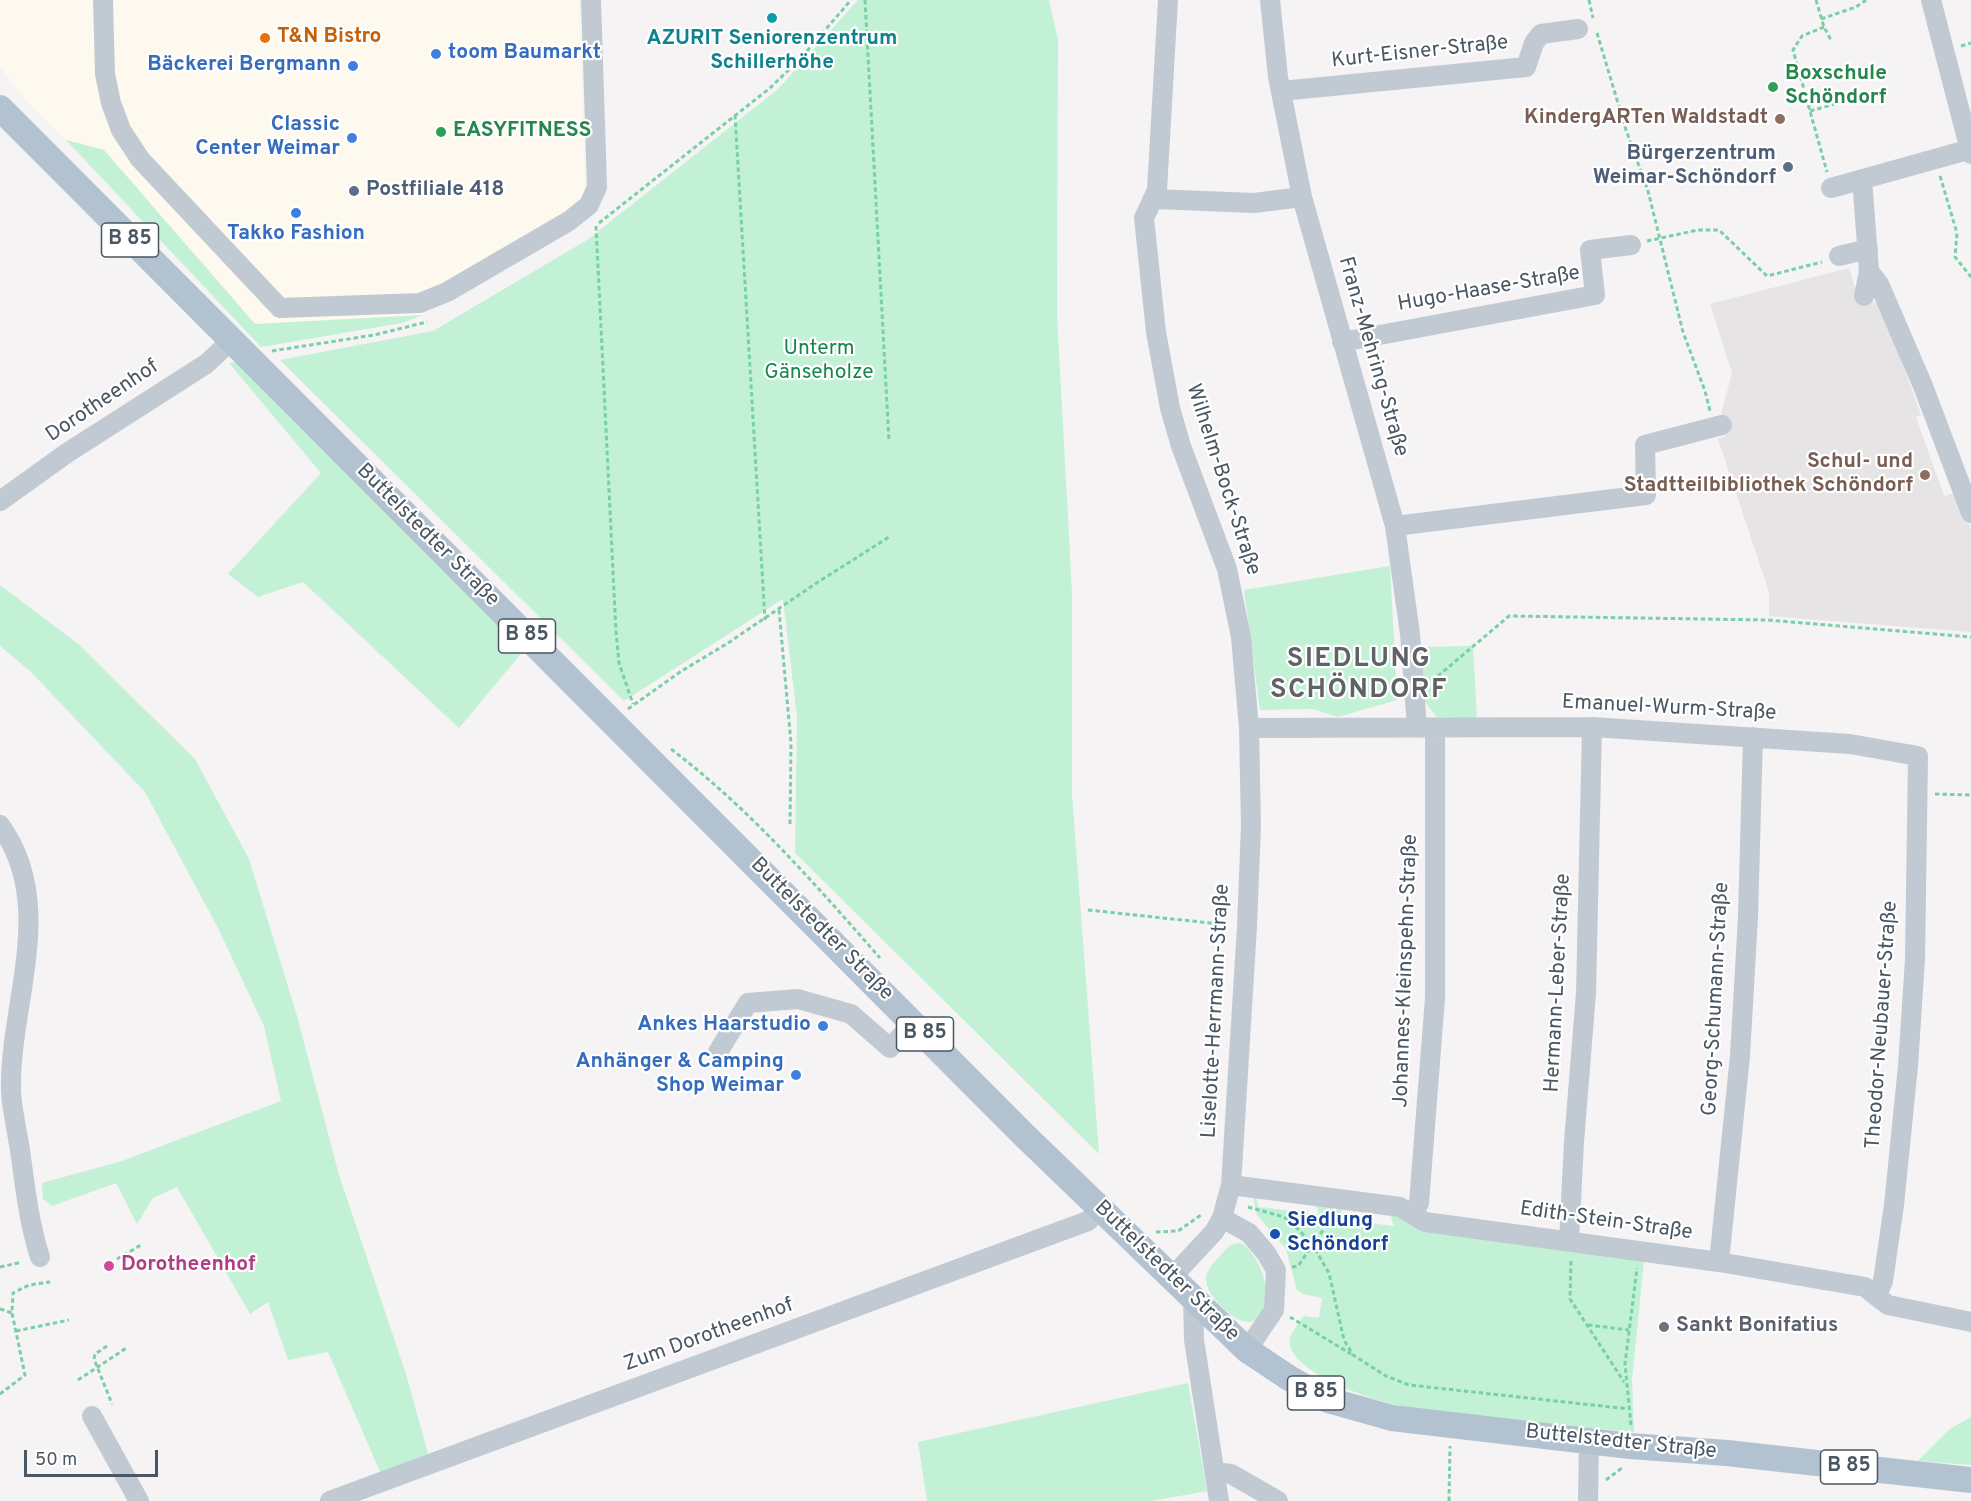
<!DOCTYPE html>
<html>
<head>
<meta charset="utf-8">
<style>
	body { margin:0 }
	#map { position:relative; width:1971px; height:1501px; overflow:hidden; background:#f5f3f3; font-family:Overpass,sans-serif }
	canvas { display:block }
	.scale { position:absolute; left:24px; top:1450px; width:134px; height:27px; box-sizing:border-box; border:3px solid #4a5661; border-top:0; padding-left:8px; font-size:18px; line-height:21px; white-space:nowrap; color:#4a5661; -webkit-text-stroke:4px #fff; paint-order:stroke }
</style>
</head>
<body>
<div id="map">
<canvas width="1971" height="1501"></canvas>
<div class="scale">50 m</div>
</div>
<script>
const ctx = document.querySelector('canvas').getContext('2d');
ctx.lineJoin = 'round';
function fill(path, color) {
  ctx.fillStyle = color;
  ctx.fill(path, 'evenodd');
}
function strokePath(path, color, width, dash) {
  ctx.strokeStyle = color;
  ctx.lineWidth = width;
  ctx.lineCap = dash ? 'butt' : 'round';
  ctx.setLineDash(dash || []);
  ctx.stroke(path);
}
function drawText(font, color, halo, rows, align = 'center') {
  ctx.font = font + ' Overpass,sans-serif';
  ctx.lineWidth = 4.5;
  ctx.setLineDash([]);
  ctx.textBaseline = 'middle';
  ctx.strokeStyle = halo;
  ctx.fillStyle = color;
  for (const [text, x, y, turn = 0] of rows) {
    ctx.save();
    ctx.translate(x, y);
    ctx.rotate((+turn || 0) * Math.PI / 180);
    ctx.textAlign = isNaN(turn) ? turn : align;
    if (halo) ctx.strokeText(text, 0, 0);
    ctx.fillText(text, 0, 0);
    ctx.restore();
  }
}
const commercial = new Path2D(`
	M0,0H579L586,219L423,315L255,324L104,150L66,140L28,103L0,67Z`);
const education = new Path2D(`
	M1849,268L1856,291L1882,307L1921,415L1916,417L1944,496L1958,492L1971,530V632L1769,616V592L1718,439L1725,436L1720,418L1732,373L1710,304Z`);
const green = new Path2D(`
	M858,0H1049L1058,40L1057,315L1072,592V794L1099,1154L795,853L797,717L783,599L624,701L280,360L433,331L587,240L777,90Z
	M66,140L104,150L255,324L423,315L402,323L261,347Z
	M237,362L524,650L459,728L303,582L258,597L228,574L321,473L229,363Z
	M1390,566L1397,700L1338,717L1312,709L1260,710L1244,590Z
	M0,585L77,643L195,759L249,859L297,1016L339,1175L406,1374L429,1457L381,1474L328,1352L288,1360L268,1302L250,1314L177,1187L153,1198L137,1224L116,1183L52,1206L43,1199L42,1183L122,1161L281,1101L264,1026L218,928L145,792L30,671L0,646Z
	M1473,646L1477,718L1437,717L1425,702L1419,647Z
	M1252,1194L1255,1195L1259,1207L1319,1214L1315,1202L1342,1207L1340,1226L1361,1229L1362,1222L1394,1226L1390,1213L1644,1261L1632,1380L1634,1432C1559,1425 1481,1421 1406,1407C1378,1402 1295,1376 1290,1344C1288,1335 1299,1323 1304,1316L1319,1318L1322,1298L1303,1294L1297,1290L1286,1249L1257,1215Z
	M1241,1243C1261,1255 1279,1305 1255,1320C1239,1330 1207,1296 1206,1281C1205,1271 1213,1264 1219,1257C1226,1249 1230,1243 1241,1243Z
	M1188,1383L1207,1491L1152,1501H927L918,1442Z
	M1971,1417V1465L1918,1461L1950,1429Z`);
const path = new Path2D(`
	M865,0L889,441
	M1589,0L1593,18
	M1816,0L1824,27L1831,40
	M1821,19L1856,7L1866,0
	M1824,27L1802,36L1793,50L1827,172
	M1597,33L1626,130L1648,191L1683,332L1705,391L1710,411
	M1961,46L1971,43
	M1810,111L1849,100
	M735,115L765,620
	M1940,176L1957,233L1955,257L1971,277
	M599,223L770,88L801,58L851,0
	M596,226L616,632L619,663L633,704
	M1647,241L1698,230H1719L1767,276L1822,262
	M272,351L374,335L427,322
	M779,610L791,743L790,825
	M1432,681L1509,616L1768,620L1971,637
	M628,709L680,672L728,643L815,584L889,537
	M671,749C750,809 815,884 880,958
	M1935,794L1971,795
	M1088,910L1229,925
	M1248,1207L1284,1217L1295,1226L1312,1244L1329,1273L1344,1340L1353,1355L1386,1376L1409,1385L1629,1409
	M1156,1232L1178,1231L1201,1215
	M117,1259L141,1245
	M1571,1261L1570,1299L1624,1382
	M0,1267L22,1262
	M1292,1267L1298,1266L1332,1217
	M0,1309L12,1313
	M1290,1317L1351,1354
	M1588,1325L1629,1330
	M16,1331L69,1320
	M107,1346L95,1354L94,1359L112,1404
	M78,1380L128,1347
	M0,1394L25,1375L12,1313L13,1293L29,1285L50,1282
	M1631,1425L1625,1364L1637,1268
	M1606,1480L1622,1468
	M1449,1501L1450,1446`);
const minor = new Path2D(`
	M103,0L105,74L111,103L121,130L140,159L280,308L420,303L447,292L569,221L589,205L597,187L591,0
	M1168,0L1157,190L1144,218L1156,332L1170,408L1181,446L1227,569L1241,637L1249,728L1251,825L1247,927L1231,1185L1222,1218L1214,1232L1172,1277
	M1270,0L1278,77L1302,197L1395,526L1410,634L1417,728
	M1931,0L1971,154
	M1281,91L1526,67L1534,43L1541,34L1578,29
	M1862,179L1869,271L1879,284L1923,386L1971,513
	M1831,188L1971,149
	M1154,199L1254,203L1302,197
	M1839,256L1868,249
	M1864,296L1869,271
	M1342,342L1595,295L1590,250L1631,245
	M0,501L67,453L206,364L231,341
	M1395,526L1646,495L1645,445L1722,425
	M1249,728L1592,727L1850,744L1918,756L1915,959L1908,1066L1894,1205L1883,1281L1877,1295
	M0,825C58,905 9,1003 11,1091C12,1110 17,1131 20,1150C25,1186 29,1223 40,1257
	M718,1052L748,1003L798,999L851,1014L890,1048L913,1023
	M1231,1185L1400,1207L1425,1222L1719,1262L1865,1287L1888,1305L1971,1322
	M1414,1213L1419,1203L1435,998V729
	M1222,1218L1249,1233L1266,1253L1276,1270L1274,1310L1247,1350
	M1569,1241L1574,1142L1586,993L1592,727
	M1719,1262L1740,1056L1748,917L1753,737
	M1193,1298L1194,1340L1219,1501
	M92,1416L139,1501
	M1215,1472L1231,1474L1278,1501
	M330,1501L1088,1221L1099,1209
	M1588,1501L1589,1441`);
const major = new Path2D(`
	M0,108L1026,1137L1247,1350L1289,1378L1328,1400L1392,1418L1630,1446L1727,1453L1971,1480`);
const markers = [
	[772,18,6,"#0f9aa8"],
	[265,38,6,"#e8710a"],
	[436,54,6,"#3f7fe0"],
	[353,66,6,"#3f7fe0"],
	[1773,87,6,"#2e9e5b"],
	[1780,119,6,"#8d6e63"],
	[441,132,6,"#2e9e5b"],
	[352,138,6,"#3f7fe0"],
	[1788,167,6,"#5c6f8a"],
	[354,191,6,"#5c6f8a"],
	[296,213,6,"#3f7fe0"],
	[1925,475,6,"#8d6e63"],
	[823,1026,6,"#3f7fe0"],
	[796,1075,6,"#3f7fe0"],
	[1275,1234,6,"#1a4fb4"],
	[109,1266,6,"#d1479c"],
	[1664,1327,6,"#6b7280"]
];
const shields = [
	[130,240,57],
	[527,636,57],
	[925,1034,57],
	[1316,1393,57],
	[1849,1467,57]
];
const shieldNames = [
	["B 85",130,240],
	["B 85",527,636],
	["B 85",925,1034],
	["B 85",1316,1393],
	["B 85",1849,1467]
];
const foodNames = [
	["T&N Bistro",277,38]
];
const cultureNames = [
	["AZURIT Seniorenzentrum",772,40],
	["Schillerhöhe",772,64]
];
const streetNames = [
	["Kurt-Eisner-Straße",1420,53,-6],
	["Hugo-Haase-Straße",1489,290,-10],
	["Franz-Mehring-Straße",1372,357,74],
	["Dorotheenhof",103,402,-34],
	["Wilhelm-Bock-Straße",1222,480,72],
	["Buttelstedter Straße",427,536,45],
	["Emanuel-Wurm-Straße",1669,709,3],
	["Buttelstedter Straße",821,930,45],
	["Johannes-Kleinspehn-Straße",1407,971,-88],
	["Hermann-Leber-Straße",1559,983,-87],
	["Georg-Schumann-Straße",1717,999,-87],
	["Liselotte-Herrmann-Straße",1217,1011,-87],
	["Theodor-Neubauer-Straße",1883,1025,-86],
	["Edith-Stein-Straße",1606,1222,8],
	["Buttelstedter Straße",1166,1272,44],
	["Zum Dorotheenhof",709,1336,-20],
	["Buttelstedter Straße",1621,1443,6]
];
const shopNames = [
	["toom Baumarkt",448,54,"left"],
	["Bäckerei Bergmann",341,66],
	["Classic",340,126],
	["Center Weimar",340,150],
	["Takko Fashion",296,235,"center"],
	["Ankes Haarstudio",811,1026],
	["Anhänger & Camping",784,1063],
	["Shop Weimar",784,1087]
];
const leisureNames = [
	["Boxschule",1785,75],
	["Schöndorf",1785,99],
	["EASYFITNESS",453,132]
];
const educationNames = [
	["KindergARTen Waldstadt",1768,119],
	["Schul- und",1913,463],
	["Stadtteilbibliothek Schöndorf",1913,487]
];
const serviceNames = [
	["Bürgerzentrum",1776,155],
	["Weimar-Schöndorf",1776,179],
	["Postfiliale 418",366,191,"left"]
];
const parkNames = [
	["Unterm",819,350],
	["Gänseholze",819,374]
];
const transitNames = [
	["Siedlung",1287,1222],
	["Schöndorf",1287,1246]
];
const hotelNames = [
	["Dorotheenhof",121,1266]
];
const worshipNames = [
	["Sankt Bonifatius",1676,1327]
];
const districtNames = [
	["SIEDLUNG",1359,661],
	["SCHÖNDORF",1359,692]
];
fill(commercial, '#fdf9ef');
fill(education, '#e6e4e5');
fill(green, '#c3f1d5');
strokePath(path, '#7ad0a6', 3, [4.5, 3]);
strokePath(minor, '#c1cad2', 20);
strokePath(major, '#b3c2d1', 26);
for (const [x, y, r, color] of markers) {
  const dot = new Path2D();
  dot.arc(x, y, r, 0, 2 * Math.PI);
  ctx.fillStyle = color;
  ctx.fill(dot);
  strokePath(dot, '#fff', 2);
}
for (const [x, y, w] of shields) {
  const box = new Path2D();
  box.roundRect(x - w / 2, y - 17, w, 34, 4.5);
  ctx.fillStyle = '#fff';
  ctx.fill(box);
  strokePath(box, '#4a5661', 1.5);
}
drawText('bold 20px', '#4a5661', null, shieldNames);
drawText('bold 21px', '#c56008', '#fff', foodNames, 'left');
drawText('bold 21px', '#0d838f', '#fff', cultureNames);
drawText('21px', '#4a5661', '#fff', streetNames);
drawText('bold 21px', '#366cbe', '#fff', shopNames, 'right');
drawText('bold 21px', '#27864d', '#fff', leisureNames, 'left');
drawText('bold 21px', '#785e54', '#fff', educationNames, 'right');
drawText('bold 21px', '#4e5e75', '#fff', serviceNames, 'right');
drawText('21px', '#17864f', '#fff', parkNames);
drawText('bold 21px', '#164399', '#fff', transitNames, 'left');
drawText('bold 21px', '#b23c85', '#fff', hotelNames, 'left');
drawText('bold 21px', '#5b616d', '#fff', worshipNames, 'left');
ctx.letterSpacing = '1.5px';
drawText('bold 27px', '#5f6368', '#fff', districtNames);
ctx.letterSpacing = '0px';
</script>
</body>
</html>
